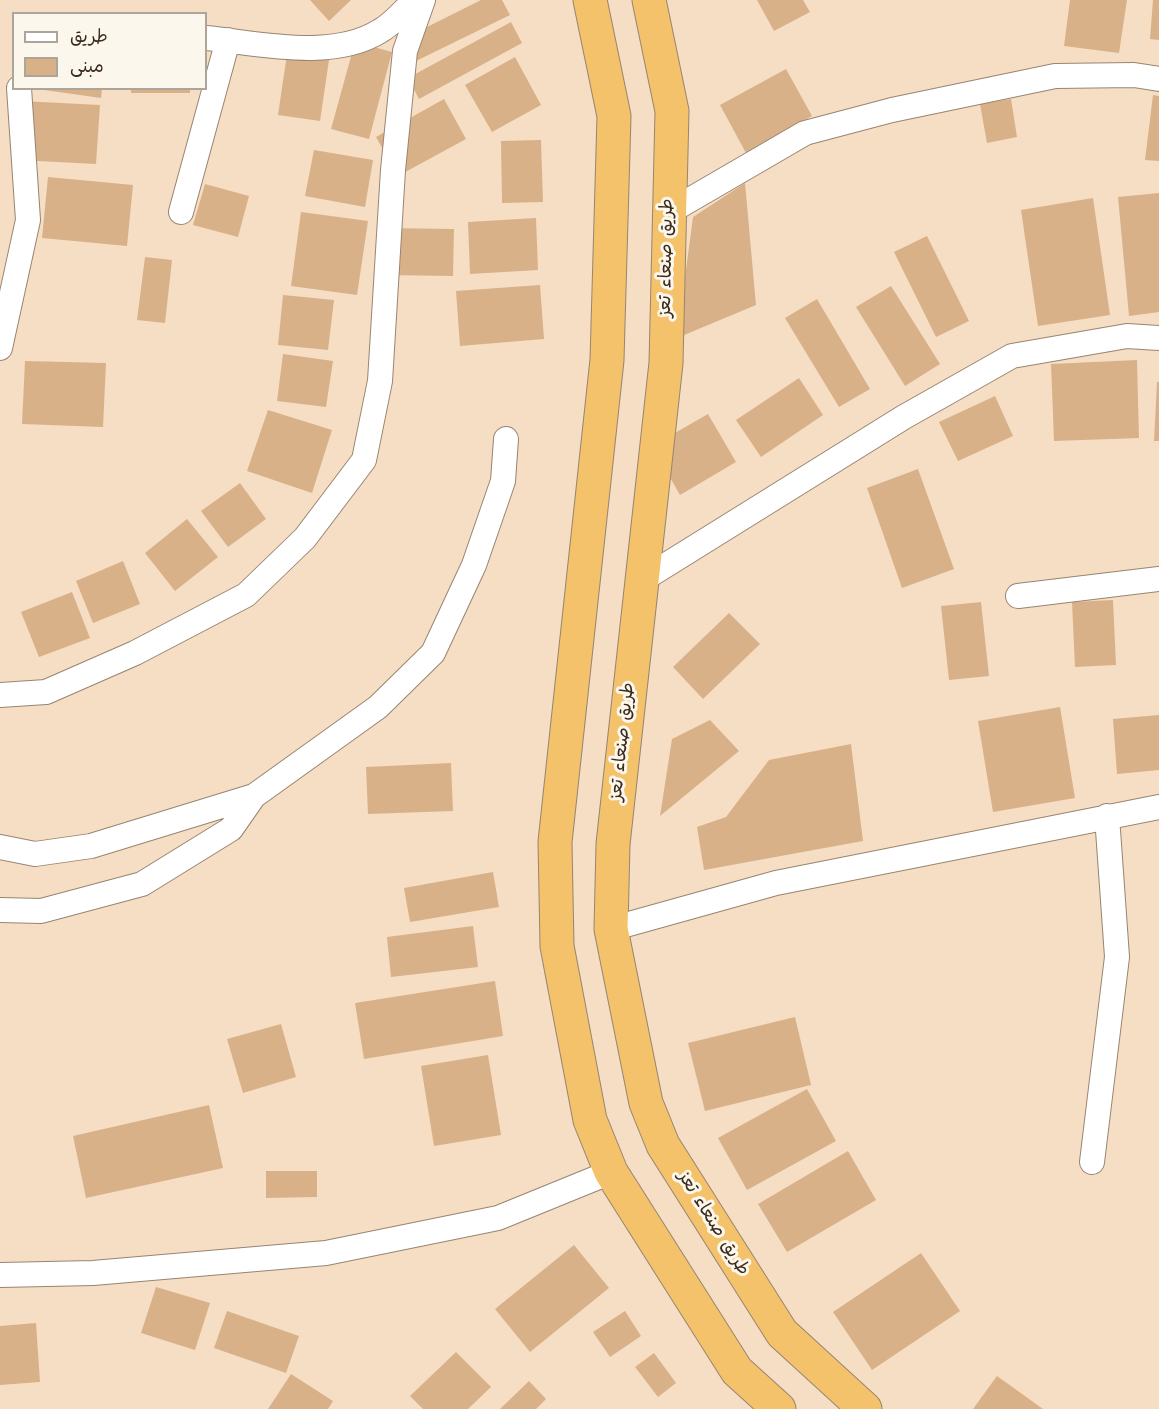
<!DOCTYPE html>
<html>
<head>
<meta charset="utf-8">
<style>
	body { margin:0 }
	#map { position:relative; width:1159px; height:1409px; overflow:hidden; background:#f5dec4; font-family:Kalam,"Playpen Sans Arabic",sans-serif }
	canvas { display:block }
	.legend { position:absolute; left:12px; top:12px; width:195px; height:78px; box-sizing:border-box; background:#fbf7ec; border:2px solid #aea59a; margin:0; padding:8px 10px; list-style:none; font-size:18px; color:#3b2a1e }
	.legend li { display:flex; align-items:center; gap:12px; height:30px }
	.legend b { width:30px; border:2px solid #aea59a }
</style>
</head>
<body>
<div id="map">
<canvas width="1159" height="1409"></canvas>
<ul class="legend">
<li><b style="height:8px;background:#fff"></b>طريق</li>
<li><b style="height:16px;background:#d8b189"></b>مبنى</li>
</ul>
</div>
<script>
const ctx = document.querySelector('canvas').getContext('2d');
ctx.lineJoin = 'round';
function fill(path, color) {
  ctx.fillStyle = color;
  ctx.fill(path, 'evenodd');
}
function strokePath(path, color, width, dash) {
  ctx.strokeStyle = color;
  ctx.lineWidth = width;
  ctx.lineCap = dash ? 'butt' : 'round';
  ctx.setLineDash(dash || []);
  ctx.stroke(path);
}
function drawText(font, color, halo, rows, align = 'center') {
  ctx.font = font + ' Kalam,"Playpen Sans Arabic",sans-serif';
  ctx.lineWidth = 6;
  ctx.setLineDash([]);
  ctx.textBaseline = 'middle';
  ctx.strokeStyle = halo;
  ctx.fillStyle = color;
  for (const [text, x, y, turn = 0] of rows) {
    ctx.save();
    ctx.translate(x, y);
    ctx.rotate((+turn || 0) * Math.PI / 180);
    ctx.textAlign = isNaN(turn) ? turn : align;
    if (halo) ctx.strokeText(text, 0, 0);
    ctx.fillText(text, 0, 0);
    ctx.restore();
  }
}
const building = new Path2D(`
	M310,0H351L329,21Z
	M481,0H502L510,15L416,61L405,38Z
	M757,0H803L810,12L774,31Z
	M1070,0H1127L1119,53L1064,46Z
	M1153,0H1159V40L1150,39Z
	M511,22L522,43L419,99L408,78Z
	M355,42L392,52L369,139L331,129Z
	M287,54L329,60L320,121L278,115Z
	M515,57L541,105L492,132L465,85Z
	M786,69L812,116L746,153L720,105Z
	M30,88H102L101,98Z
	M131,88H190V93H131Z
	M1153,95L1159,96V161L1145,160Z
	M444,99L466,139L398,176L376,137Z
	M1011,99L1017,137L987,143L980,104Z
	M22,101L100,105L96,164L19,160Z
	M541,140L543,202L502,203L501,141Z
	M314,150L373,160L365,207L305,196Z
	M48,177L133,185L127,246L42,238Z
	M745,183L756,305L677,338L693,217Z
	M205,184L249,196L238,237L193,225Z
	M1159,193V312L1129,316L1118,197Z
	M1093,198L1110,315L1038,326L1021,210Z
	M301,212L368,221L357,295L291,286Z
	M536,218L538,270L470,274L468,222Z
	M384,228L454,229L453,276L383,275Z
	M927,236L969,321L936,337L894,252Z
	M145,257L172,260L165,323L137,320Z
	M540,285L544,339L460,346L456,291Z
	M891,286L940,364L905,386L856,307Z
	M283,295L334,300L328,350L278,345Z
	M817,299L870,389L839,407L785,318Z
	M283,354L333,361L326,407L277,401Z
	M1137,360L1139,438L1054,441L1051,364Z
	M25,361L106,363L103,427L22,424Z
	M799,378L823,415L761,457L736,420Z
	M1157,382H1159V441H1154Z
	M995,396L1013,436L958,461L939,422Z
	M268,410L332,430L312,493L247,471Z
	M708,414L736,462L680,495L652,446Z
	M918,469L954,569L902,588L867,488Z
	M240,483L266,519L228,547L201,511Z
	M187,519L218,557L175,591L145,553Z
	M123,561L140,604L93,623L76,581Z
	M72,592L90,638L39,657L21,612Z
	M1113,600L1116,665L1075,667L1072,602Z
	M981,602L989,676L949,680L941,606Z
	M729,613L760,644L703,699L673,667Z
	M1060,707L1075,798L993,812L978,721Z
	M1159,715V770L1117,774L1113,719Z
	M710,720L739,751L660,816L672,739Z
	M851,744L863,841L704,870L697,827L726,817L769,760Z
	M451,763L453,811L368,814L366,767Z
	M493,872L499,907L410,922L404,888Z
	M473,926L478,967L391,977L387,937Z
	M495,981L503,1036L364,1059L355,1003Z
	M795,1017L811,1085L705,1111L688,1043Z
	M281,1024L296,1077L243,1093L227,1039Z
	M488,1055L501,1135L434,1146L421,1066Z
	M807,1089L836,1141L747,1190L718,1138Z
	M209,1105L223,1168L86,1198L73,1136Z
	M848,1151L876,1200L787,1252L758,1204Z
	M266,1171H317V1197L266,1198Z
	M574,1245L609,1288L530,1352L495,1309Z
	M921,1253L960,1311L872,1370L833,1312Z
	M156,1287L210,1303L195,1350L141,1333Z
	M227,1311L299,1336L286,1373L214,1348Z
	M625,1311L641,1336L610,1357L593,1332Z
	M36,1323L40,1382L0,1385V1326Z
	M456,1352L491,1387L468,1409H423L410,1396Z
	M654,1353L676,1383L658,1397L635,1367Z
	M291,1374L333,1401L328,1409H268Z
	M997,1376L1043,1409H973Z
	M529,1381L546,1399L536,1409H500Z`);
const minor = new Path2D(`
	M206,38C259,43 332,61 380,31C393,24 404,10 415,0
	M181,212L228,40
	M669,212L805,133L892,110L1055,76L1134,75L1159,79
	M0,348L28,220L19,88
	M642,580L904,417L1012,356L1127,336L1159,338
	M1018,596L1159,579
	M0,695L46,692L135,653L246,595L305,538L364,460L380,381L393,170L405,51L423,0
	M0,847L35,854L91,846L254,796
	M0,910L41,911L142,884L231,829L254,796L378,707L433,653L474,565L503,481L506,439
	M611,929L776,883L1159,807
	M1092,1162L1117,957L1107,816
	M0,1275L93,1273L326,1253L498,1218L611,1172`);
const trunk = new Path2D(`
	M590,0L614,116L607,360L555,842L557,946L590,1120L611,1172L737,1371L779,1409
	M649,0L672,111L666,363L613,844L611,929L646,1103L663,1145L782,1333L865,1409`);
const streetNames = [
	["طريق صنعاء تعز",668,258,-89],
	["طريق صنعاء تعز",624,742,-84],
	["طريق صنعاء تعز",712,1224,58]
];
fill(building, '#d8b189');
strokePath(minor, '#988471', 26);
strokePath(trunk, '#988471', 35);
strokePath(minor, '#fff', 24);
strokePath(trunk, '#f3c26a', 33);
drawText('18px', '#3b2a1e', '#fbf7ec', streetNames);
</script>
</body>
</html>
